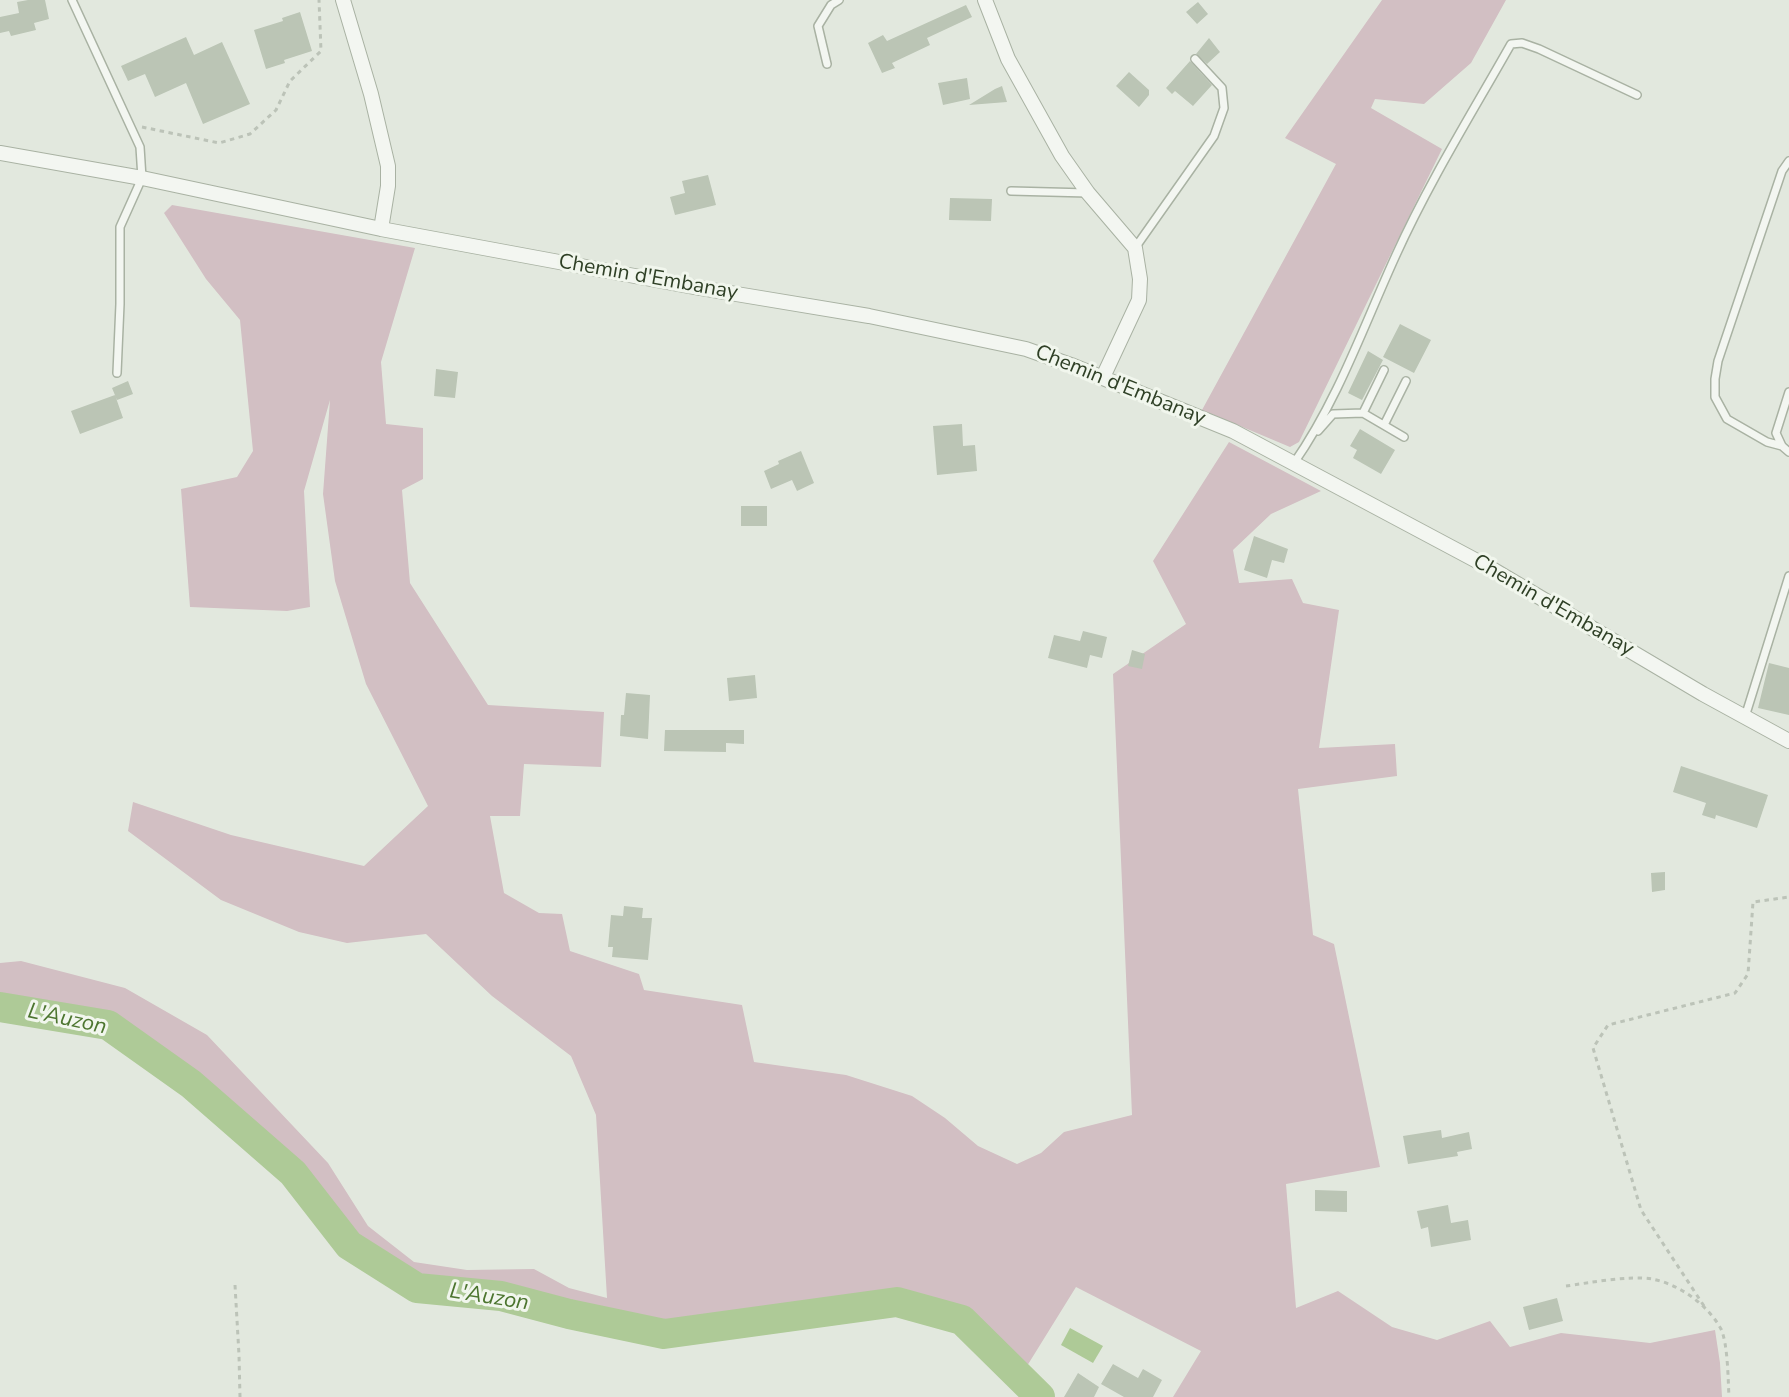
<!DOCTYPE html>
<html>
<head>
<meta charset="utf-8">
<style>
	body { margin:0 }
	canvas { display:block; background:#e2e8de }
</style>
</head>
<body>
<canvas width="1789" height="1397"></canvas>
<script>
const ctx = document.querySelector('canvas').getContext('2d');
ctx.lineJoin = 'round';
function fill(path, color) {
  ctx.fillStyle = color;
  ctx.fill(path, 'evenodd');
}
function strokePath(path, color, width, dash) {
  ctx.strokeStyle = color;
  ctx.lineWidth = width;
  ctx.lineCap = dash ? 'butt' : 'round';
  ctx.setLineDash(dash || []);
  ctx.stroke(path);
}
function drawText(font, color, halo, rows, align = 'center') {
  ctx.font = font + ' "Nunito Sans",sans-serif';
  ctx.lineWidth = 6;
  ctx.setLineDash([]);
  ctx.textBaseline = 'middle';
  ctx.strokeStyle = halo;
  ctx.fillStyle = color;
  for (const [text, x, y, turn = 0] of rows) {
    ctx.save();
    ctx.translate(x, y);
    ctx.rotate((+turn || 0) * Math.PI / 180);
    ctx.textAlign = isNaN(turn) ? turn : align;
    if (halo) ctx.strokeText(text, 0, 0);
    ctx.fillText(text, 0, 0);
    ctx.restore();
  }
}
const green = new Path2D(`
	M1382,0H1506L1471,63L1424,104L1375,99L1371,108L1442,149L1299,442L1290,447L1202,410L1336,164L1285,138Z
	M172,205L415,248L381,362L386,424L423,428V479L402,490L410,583L488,705L604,712L601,767L524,764L520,816H490L504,893L539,913L562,914L570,951L639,974L644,990L742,1005L754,1062L846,1075L912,1096L945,1118L978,1146L1017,1164L1041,1153L1064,1132L1132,1115L1113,674L1186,624L1153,561L1229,442L1321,491L1271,514L1233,550L1239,583L1292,579L1303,603L1339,610L1319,748L1395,744L1397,776L1298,789L1313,935L1334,944L1380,1167L1286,1184L1296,1308L1338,1291L1392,1327L1437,1340L1490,1321L1510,1347L1561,1333L1650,1343L1715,1330L1720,1363L1722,1397H1173L1201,1351L1076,1287L1027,1366L964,1310L898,1295L661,1327L503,1290L418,1278L355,1239L295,1166L192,1078L109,1018L0,999V963L21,961L125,988L207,1035L328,1163L368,1226L414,1262L467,1270L534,1269L569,1288L607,1298L596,1115L571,1056L492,996L426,934L347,943L299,932L221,900L128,831L133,802L231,835L364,866L428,806L366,684L335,581L323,494L330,400L304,491L310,607L287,611L190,607L181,489L237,477L253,451L240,320L206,279L164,213Z`);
const water = new Path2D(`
	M1070,1328L1103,1346L1093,1363L1061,1345Z`);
const river = new Path2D(`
	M0,1007L108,1025L191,1084L293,1173L349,1245L417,1288L501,1296L569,1314L664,1334L897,1302L962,1320L1040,1397`);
const building = new Path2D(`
	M28,0H45L49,19L34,23L36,30L11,36L9,31L0,33V17L19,13L17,2Z
	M1198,2L1208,14L1197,24L1186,12Z
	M966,5L972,17L927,38L930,45L892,63L895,68L882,73L868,43L883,35L887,41Z
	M300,12L312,51L284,60L285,63L266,69L254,30L283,21L282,18Z
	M186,37L194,55L222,42L250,104L203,124L186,83L155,97L145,74L128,81L121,66Z
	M1209,38L1220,52L1207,64L1196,54Z
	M1190,61L1212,85L1193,106L1175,91L1172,94L1166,88Z
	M1129,72L1149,90V95L1139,107L1116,86Z
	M967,78L970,99L943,105L938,83Z
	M1002,86L1007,102L969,105L995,89Z
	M708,175L716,205L675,215L670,197L685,193L682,181Z
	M950,198L992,199L991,221L949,220Z
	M1400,324L1431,340L1414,373L1383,357Z
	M1368,351L1383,360L1362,400L1348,393Z
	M436,369L458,372L455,398L434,396Z
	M128,381L133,394L117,400L112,388Z
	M115,395L123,418L80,434L71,411Z
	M962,424L963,446L975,445L977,471L937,475L933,426Z
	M1360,429L1395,450L1381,474L1353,458L1357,450L1350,446Z
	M801,451L814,483L797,491L792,480L771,489L764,471L779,464L778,461Z
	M741,506H767V526H741Z
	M1254,536L1288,549L1284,563L1272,560L1267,578L1244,570Z
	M1083,631L1107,637L1102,658L1090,655L1087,668L1048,658L1054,635L1080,641Z
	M1132,650L1145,654L1142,669L1128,666Z
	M1769,663L1789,668V715L1758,708Z
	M755,675L757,698L729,701L727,678Z
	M626,693L650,695L648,739L620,736L621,715H624Z
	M665,730H744V744L726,743V752L664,751Z
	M1681,766L1768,795L1757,828L1716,815L1715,819L1702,815L1706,803L1673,792Z
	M1665,872V890L1652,892L1651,873Z
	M624,906L643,908L642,918H652L648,960L612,957L613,947H608L611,915L623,916Z
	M1441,1130L1442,1138L1469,1132L1472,1149L1457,1152L1458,1156L1408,1164L1403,1136Z
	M1315,1190L1347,1191V1212L1315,1211Z
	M1448,1205L1451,1223L1468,1220L1471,1240L1431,1247L1428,1227L1421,1229L1417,1211Z
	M1557,1298L1563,1321L1529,1330L1523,1307Z
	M1113,1364L1138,1378L1143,1369L1162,1380L1153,1397H1124L1101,1384Z
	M1078,1373L1099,1387L1094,1397H1064Z`);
const path = new Path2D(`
	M142,127L219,143L250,134L276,110L290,81L321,51L319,0
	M235,1285L239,1355L240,1397
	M1566,1286C1588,1283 1631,1275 1652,1279C1679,1284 1708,1305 1721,1329C1728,1344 1728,1380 1729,1397
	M1704,1306L1641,1210L1593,1048L1608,1025L1735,993L1748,974L1753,902L1789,897`);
const lane = new Path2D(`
	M72,0L140,147L142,178L120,227V304L117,373
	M827,64L818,26L831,5L839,0
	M1011,191L1088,193
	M1135,248L1214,136L1224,108L1222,88L1195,59
	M1789,392L1776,433L1782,446L1789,452
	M1363,413L1384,370
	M1384,425L1406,381
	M1318,431L1333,414L1363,413L1404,437
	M1782,446L1767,442L1727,419L1715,397V379L1718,361L1782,171L1789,161
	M1294,463C1338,400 1364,325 1396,255C1429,182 1472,113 1511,44L1522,43L1539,49L1637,95
	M1745,717L1789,576`);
const street = new Path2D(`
	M343,0L371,94L388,166V186L381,229
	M985,0L1008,59L1062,156L1088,193L1135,248L1140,279L1139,300L1103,377
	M0,153L142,178L381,229L694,287L869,316L1026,349L1071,365L1233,431L1492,569L1703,694L1789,741`);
const streetNames = [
	["Chemin d'Embanay",648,278,10],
	["Chemin d'Embanay",1120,386,22],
	["Chemin d'Embanay",1553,606,30]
];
const waterNames = [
	["L'Auzon",67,1020,12],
	["L'Auzon",489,1298,9]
];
fill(green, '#d2bfc3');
fill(water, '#aeca97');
strokePath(river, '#aeca97', 30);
fill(building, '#bbc5b5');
strokePath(lane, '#a9b2a3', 10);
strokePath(street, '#a9b2a3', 16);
strokePath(path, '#bcc3b8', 3, [4.5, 4.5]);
strokePath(lane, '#f3f6f1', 7);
strokePath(street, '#f3f6f1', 14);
drawText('21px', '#2f4026', '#f1f6ed', streetNames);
drawText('italic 22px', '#4c752f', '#f1f6ed', waterNames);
</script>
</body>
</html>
